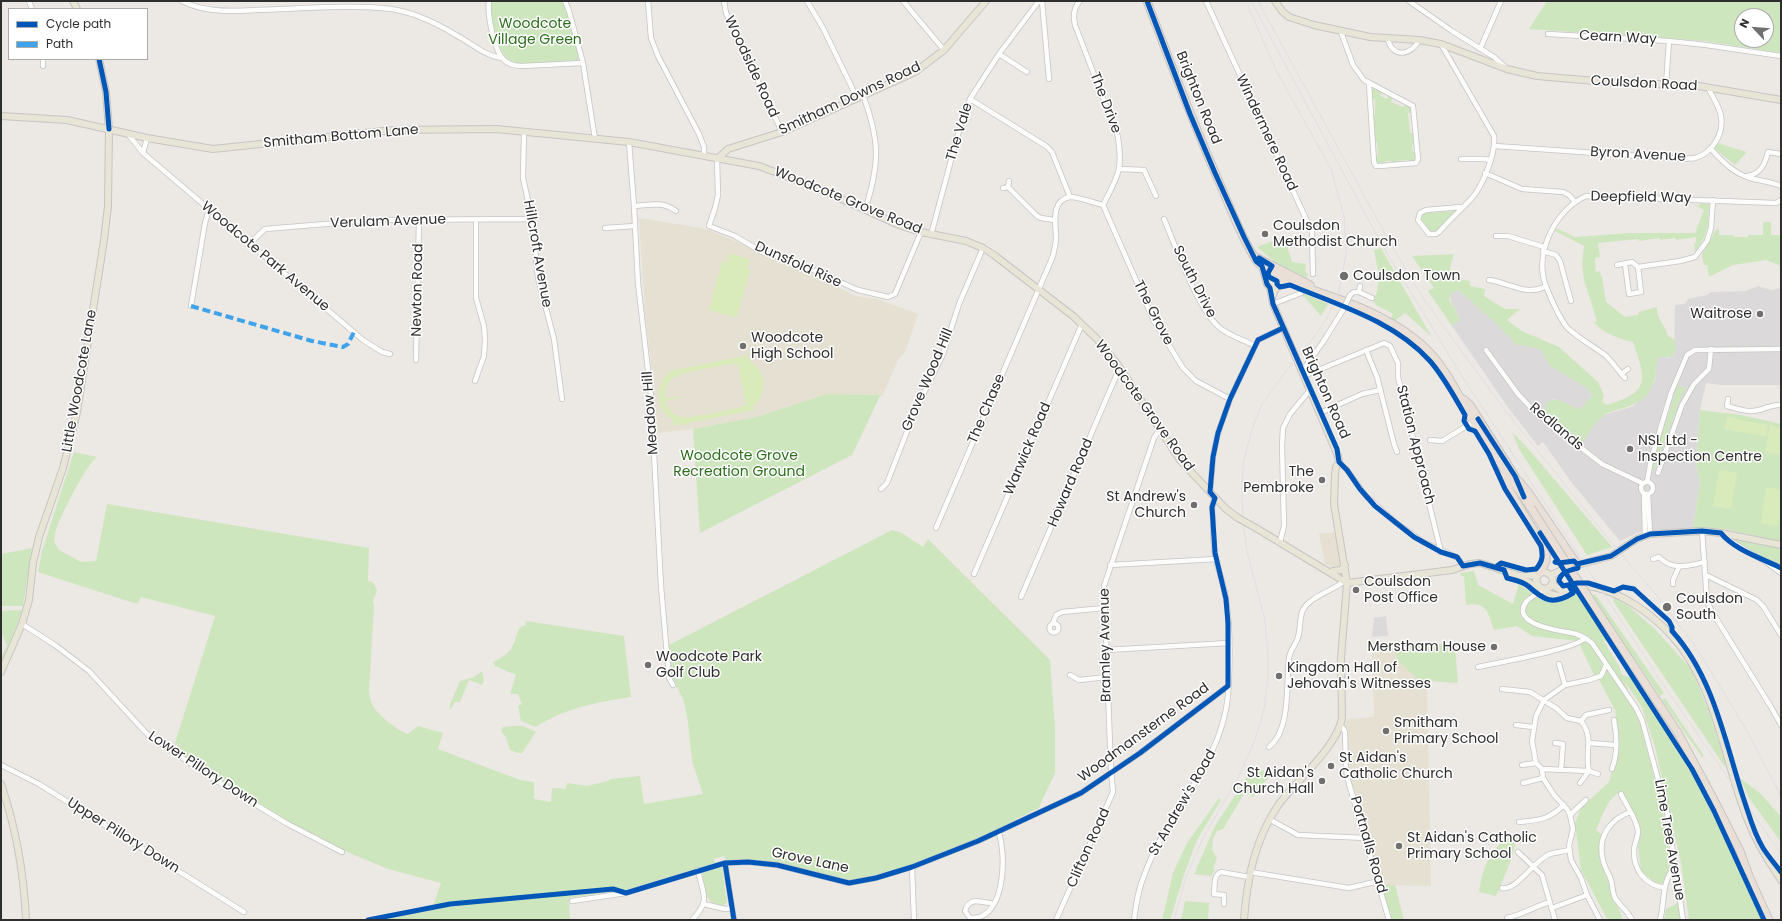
<!DOCTYPE html>
<html>
<head>
<meta charset="utf-8">
<style>
	body { margin:0 }
	#map { position:relative; width:1782px; height:921px; overflow:hidden; background:#ece8e4; font-family:Poppins,sans-serif }
	canvas { display:block }
	.frame { position:absolute; inset:0; border:2px solid #2e2e2e; pointer-events:none }
	.legend { position:absolute; left:8px; top:8px; width:140px; height:52px; box-sizing:border-box; background:#fff; border:1px solid #ababab; margin:0; padding:5px 7px; list-style:none; font-size:12px; color:#2e2e2e }
	.legend li { display:flex; align-items:center; gap:8px; height:20px }
	.legend b { width:20px; border:1px solid #ababab }
	.north { position:absolute; left:1734px; top:8px; width:40px; height:40px; box-sizing:border-box; background:#fff; border:1px solid #ababab; border-radius:50%; rotate:296deg; font-size:11px; font-weight:700; line-height:16px; text-align:center; color:#2e2e2e }
	.north::after { content:''; display:block; margin:auto; width:14px; height:18px; background:#706f6e; clip-path:polygon(50% 0,100% 100%,50% 72%,0 100%) }
</style>
</head>
<body>
<div id="map">
<canvas width="1782" height="921"></canvas>
<div class="frame"></div>
<ul class="legend">
<li><b style="height:5px;background:#0057b8"></b>Cycle path</li>
<li><b style="height:5px;background:#3ea3eb"></b>Path</li>
</ul>
<div class="north">N</div>
</div>
<script>
const ctx = document.querySelector('canvas').getContext('2d');
ctx.lineJoin = 'round';
function fill(path, color) {
  ctx.fillStyle = color;
  ctx.fill(path, 'evenodd');
}
function strokePath(path, color, width, dash) {
  ctx.strokeStyle = color;
  ctx.lineWidth = width;
  ctx.lineCap = dash ? 'butt' : 'round';
  ctx.setLineDash(dash || []);
  ctx.stroke(path);
}
function drawText(font, color, halo, rows, align = 'center') {
  ctx.font = font + ' Poppins,sans-serif';
  ctx.lineWidth = 3;
  ctx.setLineDash([]);
  ctx.textBaseline = 'middle';
  ctx.strokeStyle = halo;
  ctx.fillStyle = color;
  for (const [text, x, y, turn = 0] of rows) {
    ctx.save();
    ctx.translate(x, y);
    ctx.rotate((+turn || 0) * Math.PI / 180);
    ctx.textAlign = isNaN(turn) ? turn : align;
    if (halo) ctx.strokeText(text, 0, 0);
    ctx.fillText(text, 0, 0);
    ctx.restore();
  }
}
const industrial = new Path2D(`
	M1758,286L1771,290L1781,288V385H1720L1706,383L1700,410L1696,463L1700,482L1693,528L1652,530L1649,528L1620,541L1572,483L1543,442L1538,446L1507,406L1452,326L1459,320L1456,310L1451,302L1450,295L1457,289L1498,325L1515,344L1540,349L1549,365L1587,388L1592,395L1583,407L1579,409L1554,399L1546,404L1604,415L1634,406L1655,381L1658,356L1670,358L1674,355L1675,305L1685,304L1688,299L1707,295L1711,292L1745,291Z
	M1386,616L1388,636L1372,637L1374,618Z`);
const education = new Path2D(`
	M639,218L701,228L711,231L747,246L773,260L797,267L856,296L877,299L918,314L905,352L898,360L883,395L827,394L756,417L693,429L656,433L653,379L645,313Z
	M1336,532L1341,563L1339,567L1336,568L1325,564L1319,534Z
	M1395,648L1397,660L1418,680L1427,681L1431,886L1380,885L1348,780L1343,728L1348,719L1374,717L1372,649Z`);
const green = new Path2D(`
	M491,1H562L566,9L579,54L578,61C569,65 556,63 547,63C537,63 525,66 516,63C497,59 489,18 491,1Z
	M1547,1H1781V53L1706,41L1529,29ZM1742,16H1766V40H1742Z
	M1369,84L1382,91L1381,96L1387,99L1389,95L1393,96L1391,102L1403,107L1406,102L1410,105L1414,113H1408L1410,133H1415L1416,144L1412,145L1413,152H1417L1418,159L1410,164L1409,160L1396,161V165L1392,166L1391,161H1385V166H1376L1374,158L1378,155L1377,142L1373,140L1371,116L1375,115V99L1370,100Z
	M1717,143L1747,152L1735,165L1714,148Z
	M1700,203L1709,204C1708,226 1709,233 1695,252L1694,243H1696V237L1676,240L1675,238L1660,240L1659,238L1639,241V239L1598,243L1600,257L1595,258L1596,272L1600,271L1601,276H1602L1606,302L1625,317L1638,315L1639,312L1657,307C1656,319 1665,324 1668,336L1675,340L1676,350L1672,357H1658C1655,384 1653,399 1624,408C1618,410 1608,412 1604,415C1595,422 1589,434 1583,442L1549,416L1544,409C1551,390 1568,406 1579,409L1583,407L1592,395L1587,388L1549,365L1540,349L1515,344L1498,325L1457,289L1450,295L1449,300L1456,310L1459,320L1452,326L1428,291L1434,288L1412,256L1454,254L1450,268L1452,278L1470,281V286L1485,289L1484,296L1505,309H1520L1507,320L1522,331L1559,347L1598,382L1604,395L1602,402L1607,405C1651,392 1646,380 1633,342C1622,340 1600,332 1594,322L1597,321L1584,280L1582,264L1584,246L1555,231L1556,228L1575,237L1630,233H1695L1704,210L1694,205L1699,206Z
	M1455,211L1436,232L1431,233L1420,220L1421,214L1423,213Z
	M1763,222H1771V235H1781V266L1766,260L1733,265L1709,277L1707,265H1704L1702,254L1716,230L1719,229V235H1733L1734,237H1748V235H1763Z
	M1284,237L1292,262L1306,264L1305,271L1308,275L1307,278L1275,262L1257,247Z
	M1381,248L1431,336L1405,313L1394,321L1391,318L1393,314L1376,305L1373,300C1383,286 1377,266 1374,250Z
	M1302,294H1305L1328,304L1321,316Z
	M1678,385L1686,389L1680,399L1654,471L1652,470L1654,459Z
	M827,394L883,395L880,396L852,455L700,533L693,429L756,417Z
	M1700,410L1741,415L1781,424V542L1726,529L1693,528L1700,482L1696,463Z
	M1512,432L1525,445L1612,547L1587,555L1519,449Z
	M74,452L97,457C86,464 61,516 56,529C55,533 55,538 54,542L59,550L81,562L96,561L107,504L369,548L368,581L373,582C379,594 377,590 373,601L374,606L369,692C370,695 370,700 372,704C376,714 398,731 408,734L418,726L443,733L438,749L520,780L534,782V799L551,802L552,788L566,789L567,783L587,786L608,781L610,779L640,776L644,804L703,794L692,761L688,722L684,701L671,676L669,645L892,530L902,533L923,547L928,539L1050,660L1055,728V773L1040,805V807L970,843L911,865L853,881L793,866L760,860L737,859L726,860L724,856L714,859L715,863L625,890L569,898L570,920H374L385,917L432,909L441,883L388,869L316,839L218,780L176,751L178,744L174,746L215,616L141,597L137,604L38,572L42,551Z
	M1728,536L1781,548V571Z
	M32,548L23,606H1V554Z
	M1474,571L1478,585L1513,604L1519,584L1539,598L1552,603L1579,593L1611,643L1603,640L1619,666L1622,675L1632,678L1691,770L1713,812L1763,920H1689L1681,863L1655,747L1642,707L1625,682L1640,724L1661,803L1671,864L1661,886L1653,881L1641,871L1638,847L1641,832L1622,791C1607,797 1603,816 1596,830L1601,834L1600,861L1623,920L1607,919L1581,870L1575,823L1581,808L1609,782L1619,741L1615,710L1598,678L1594,675L1578,641L1532,636L1517,626L1494,630C1488,613 1487,601 1466,605L1464,576H1461L1460,573Z
	M1595,594L1664,693L1660,696L1591,596Z
	M1614,598L1627,605L1655,629L1691,669L1709,711L1726,765L1725,767L1613,601Z
	M22,610L18,623L1,662V658L7,645L1,632V611Z
	M526,621L624,636L631,697C598,702 564,708 536,727L521,721L518,706L522,704L518,694H510L516,675L495,666L493,662C502,658 510,653 514,643C517,637 516,631 522,626H525Z
	M1424,642L1455,646L1458,683L1418,680L1397,660L1395,648L1402,644Z
	M482,671L484,680L482,685L469,680L460,702H455L450,710V704L460,681L474,677Z
	M1665,698L1704,756L1702,757L1662,700Z
	M513,726H523L536,732L522,753H518L510,750L506,737L501,731L503,727Z
	M1253,768L1272,773L1253,797L1245,792L1223,829L1217,831L1213,839L1212,850L1217,858L1213,868L1215,871L1211,876L1194,874L1215,826Z
	M1740,778L1761,794L1781,817V842L1749,798Z
	M1219,798L1221,800L1197,840L1185,872L1170,920H1162L1173,873L1187,843Z
	M1508,837H1517L1512,858L1496,896L1479,892C1483,868 1488,852 1508,837Z
	M722,867L727,903L722,906C704,904 705,888 702,873Z
	M1380,885H1395L1404,920H1389Z
	M1185,901L1209,903L1208,920H1181Z
	M1678,903L1680,920H1664L1666,909Z`);
const pitch = new Path2D(`
	M729,253L750,259L747,269L750,270L737,318L709,310L722,261L727,262Z
	M748,355C749,362 752,362 757,367C768,379 765,397 753,407L754,410L674,426L673,420C656,409 654,387 669,373V371ZM732,364H738L746,405C736,409 689,419 680,417C673,414 667,409 665,401L680,398V396L665,399C664,391 666,384 672,379C682,371 718,367 732,364Z
	M1727,417L1768,425L1766,437L1724,429Z
	M1770,425L1781,428V455L1765,452Z
	M1719,470L1737,473L1731,509L1713,506Z
	M1766,487L1781,490V511L1778,526L1761,523Z`);
const minor = new Path2D(`
	M29,1L32,9
	M182,1C205,13 232,11 257,10C301,9 347,4 391,9C414,12 436,23 456,35C471,43 485,56 502,58
	M489,1C487,14 494,52 505,61C510,65 516,66 522,66L583,63
	M565,1L569,11L583,63L595,139
	M648,1L651,38L658,56L699,134L704,147V156
	M724,1L726,13L782,132
	M807,1L823,28L857,98
	M903,1L944,50
	M1042,1L1049,79
	M1080,1C1073,8 1073,16 1075,25L1118,137C1123,170 1118,176 1103,205
	M1206,1L1312,232L1313,274
	M1409,1L1452,31L1494,57L1506,68
	M1341,32L1353,65L1364,80L1413,106L1418,159L1416,163L1380,166H1376L1374,162L1369,84
	M1548,34L1669,41L1706,45L1781,56
	M1388,39C1392,58 1411,56 1419,40
	M1441,44L1494,136C1496,153 1483,186 1471,199C1461,210 1449,220 1439,232L1436,234H1429L1418,220L1420,213L1426,210L1461,207
	M1480,49L1501,1
	M999,54L1027,72
	M43,59V66
	M1666,85L1669,41
	M863,95C880,141 880,163 865,210
	M970,99L1046,146L1052,152L1070,197
	M524,131L523,178L532,219L538,278L554,339L562,399
	M128,134L143,153L363,340L382,352L390,354
	M629,142L634,206L638,283L651,396L661,586L669,678L673,685
	M1495,146L1683,159C1686,158 1691,159 1695,158C1713,153 1724,133 1721,116C1719,105 1712,97 1708,87
	M1711,149C1722,161 1733,173 1750,178C1761,181 1771,182 1781,186
	M143,153L147,138
	M717,159L718,195L715,208L709,226L735,236L762,252L797,263L858,290L888,297L895,294L921,232
	M1461,159H1484L1490,160
	M1120,169L1144,170L1156,196
	M1485,173L1522,189L1563,192L1569,195L1575,202
	M1747,176C1761,174 1765,164 1768,152L1781,154
	M1008,187L1037,216L1041,218L1054,220
	M1003,188L1008,187L1009,181
	M1103,205L1154,321L1183,368L1196,381L1230,399
	M634,206C649,205 663,201 676,211
	M1164,219C1176,247 1198,310 1220,328C1230,336 1244,340 1255,346
	M605,228L635,226
	M931,235L958,134L970,99L999,54L1039,1
	M1496,236H1508L1544,247
	M250,243L265,229L374,220L532,219
	M1543,251L1556,255L1560,261L1571,301
	M1625,264L1629,294L1641,292L1638,267L1680,261L1695,257L1707,241L1711,228L1713,200
	M1617,265L1632,262L1638,267
	M1489,280C1507,282 1526,296 1544,287
	M1359,292L1360,286
	M1350,295L1354,292H1359L1372,298
	M1273,304L1301,293
	M191,306L205,223L209,209
	M1366,350L1377,377L1394,444L1397,452
	M1486,350L1518,394L1534,411L1602,464L1642,483
	M416,360L419,220
	M1302,371L1323,342L1343,310
	M1621,374L1628,369
	M1304,376L1384,343L1390,346L1398,363V377L1441,552
	M1625,378C1618,371 1612,361 1605,355C1593,346 1581,340 1570,330C1564,326 1562,319 1558,313C1544,285 1536,269 1548,238C1555,221 1568,204 1586,196L1776,203L1781,200
	M475,381L484,356L485,340L484,326L476,298V220
	M1728,399L1727,406C1738,409 1748,413 1759,410C1767,408 1773,404 1781,405
	M1320,413L1362,394L1380,390
	M1430,440L1442,441L1475,421
	M1339,462L1347,470L1366,496L1395,522L1423,542L1458,558L1463,566
	M1658,473L1682,405L1694,384L1709,369L1711,349
	M1641 488a6 6 0 1 1 12 0a6 6 0 1 1-12 0Z
	M1647,482L1651,460L1671,393L1687,355L1695,350L1781,349
	M881,489L887,483L915,411L943,354L959,304L983,248
	M1210,492L1213,457L1218,433L1230,399L1258,340L1283,328
	M1644,494L1645,536
	M1648,494L1650,534
	M936,528L1053,256C1054,250 1056,244 1056,238C1056,225 1050,200 1070,197C1078,197 1095,203 1103,205
	M1702,531L1707,601L1711,610L1771,707L1781,725
	M1721,533L1727,539L1766,562L1781,573
	M1280,542L1284,526L1282,445L1283,428L1290,414L1310,390
	M1653,559L1659,557C1673,571 1687,566 1705,562
	M1768,562L1781,568
	M1110,565L1216,559
	M974,574L1082,324
	M1706,575L1757,600L1763,606L1781,635
	M1673,584V580L1679,567
	M1544,589C1539,593 1530,597 1526,602C1509,626 1565,631 1576,634C1582,636 1587,639 1592,643L1636,708L1642,720L1667,812L1683,920
	M1021,597L1117,374L1121,370
	M1053,623L1056,615L1062,612L1104,608
	M1049.5 628a4.5 4.5 0 1 1 9 0a4.5 4.5 0 1 1-9 0Z
	M22,624L55,645L89,671L148,735L217,781L286,823L342,852
	M1106,650L1229,643
	M1559,664L1565,685
	M1478,667C1495,663 1577,649 1585,638
	M1070,675L1079,680L1107,677
	M1502,689L1530,692L1556,708L1567,718L1581,721C1595,739 1584,753 1589,771L1542,769
	M1581,721L1586,715L1609,710
	M1340,725L1343,728L1345,732L1346,769L1348,780L1389,920
	M1516,725L1533,727
	M1555,743L1563,744L1561,770
	M1589,743L1616,745
	M1269,747C1291,730 1286,684 1289,659C1289,651 1296,645 1298,637C1301,628 1299,618 1303,610C1309,597 1334,590 1343,582
	M1,765L39,784L244,912
	M1522,765L1536,763
	M1612,769C1618,753 1617,736 1614,720
	M1523,783L1543,778
	M1580,783L1589,771L1598,774
	M1621,794C1626,805 1637,819 1638,831C1638,837 1635,843 1634,849C1633,870 1645,885 1665,888
	M1630,812C1609,820 1597,838 1603,860C1604,867 1609,873 1611,880C1613,886 1612,892 1615,898C1620,906 1628,911 1632,920
	M1570,815L1586,800
	M1269,819L1298,835L1366,838
	M1519,822C1540,820 1548,820 1564,805
	M1518,852L1542,875L1555,920
	M725,863L734,920
	M912,867L914,920
	M1250,872L1349,888L1379,881
	M1502,888C1517,891 1535,859 1550,854C1556,852 1563,852 1569,850
	M572,901L626,893L725,863L748,862L777,865L849,883L876,878L912,867L978,841L1081,793L1140,753L1228,686
	M704,904L725,909L732,908
	M994,904C983,902 969,896 965,911L970,918C1006,921 1007,853 998,831
	M1224,904V895L1214,894C1215,886 1213,875 1221,872L1249,877
	M1552,908L1587,895
	M1507,918C1522,915 1535,906 1550,902
	M692,920C711,900 703,895 698,870
	M1056,920L1113,792L1111,771L1104,586L1154,438L1159,430
	M1134,920C1136,905 1138,890 1144,876C1166,812 1221,766 1228,696C1230,665 1231,630 1226,599C1224,584 1218,570 1215,555C1213,543 1213,530 1213,518C1212,512 1211,504 1215,498
	M1600,920L1587,895L1581,878L1571,860L1569,846L1573,829L1570,815L1567,809L1554,795L1543,778L1542,769L1536,763L1532,741L1536,716L1544,700L1565,685L1589,680L1601,676L1606,665
	M1660,920C1665,904 1661,878 1676,867`);
const major = new Path2D(`
	M73,1L77,9
	M1275,1L1282,11L1289,17L1314,25L1370,37L1419,40L1441,44L1507,69L1537,76L1607,82L1699,86L1781,100
	M1,116L67,120L147,138L213,149L393,130L496,129L629,142L759,166L817,188L899,225L921,232L966,241L983,248L994,255L1073,316L1097,339L1118,365L1180,460L1226,509L1238,518
	M717,159L728,149L782,132L915,72L944,50L986,1
	M1262,266L1267,284L1270,288
	M1272,297L1277,286L1290,281
	M1256,528L1347,583L1452,570L1470,564L1480,563L1520,576L1538,575
	M1333,571L1341,570L1345,565
	M1551,575L1566,568L1611,556L1637,539L1650,534L1702,531L1721,533L1781,545
	M1520,576C1527,582 1538,591 1549,588L1553,582C1553,576 1549,572 1542,572L1538,575L1536,580L1539,587
	M1552,584C1565,598 1577,583 1594,587C1622,593 1652,614 1671,635C1716,684 1723,756 1746,816C1755,840 1767,859 1781,880
	M1544,589L1546,593L1558,596L1567,594L1568,591
	M1,672L22,624L29,600L33,563L39,537L63,468L77,412L104,240L108,206L109,129L106,92L99,59
	M1,784C16,828 24,874 26,920
	M1244,920C1247,878 1255,839 1279,804C1297,780 1337,747 1342,718L1341,658L1347,583L1334,504L1335,474L1336,467L1339,462L1338,456L1273,304L1270,288L1277,271`);
const highway = new Path2D(`
	M1147,1C1171,65 1195,128 1223,191C1233,214 1242,239 1256,260C1266,277 1312,289 1330,296C1362,307 1396,322 1421,344C1449,369 1461,402 1480,433C1496,459 1514,483 1531,508
	M1254,256L1310,285
	M1463,399L1470,405L1515,476L1520,488
	M1504,471L1503,479L1546,551V561L1540,573
	M1519,481L1528,492L1577,564
	M1591,601L1678,733L1714,800L1740,851L1749,876L1769,920`);
const rail = new Path2D(`
	M1251,1L1382,245L1460,373L1662,683L1781,854
	M1258,1L1390,243L1425,301L1504,409L1615,547L1658,597L1693,643L1712,673L1747,731L1781,796
	M1174,920L1186,877L1204,836L1238,778L1255,740L1264,709L1268,678V655L1265,621L1247,551L1244,530L1242,498L1243,463L1253,426L1262,404L1290,366L1316,335L1329,314L1339,291L1346,254L1344,216L1331,169L1276,70L1248,6`);
const minorBridge = new Path2D(`
	M1343,310L1350,295`);
const majorBridge = new Path2D(`
	M1238,518L1256,528`);
const highwayBridge = new Path2D(`
	M1531,508L1591,601`);
const quiet = new Path2D(`
	M191,306L312,341L343,347L348,344L354,332`);
const cycleway = new Path2D(`
	M1147,1L1190,114L1215,173L1244,237L1256,261L1262,266L1267,284L1270,288L1273,304L1337,449L1339,462L1347,470L1360,489L1375,506L1414,537L1441,552L1457,557L1463,566L1480,563L1504,570L1507,578C1514,580 1522,581 1528,586C1544,600 1552,606 1573,593L1569,586
	M99,59L106,92L109,129
	M1259,258L1272,266L1268,273L1269,277L1277,281V284L1280,287L1290,285C1338,305 1394,321 1430,361C1444,377 1454,396 1465,415L1464,421L1469,429L1475,431L1489,454L1505,489L1541,546C1543,556 1543,561 1536,569L1526,570L1501,563L1497,566
	M1478,419L1515,476L1524,497
	M1540,533L1692,769L1714,811L1764,920
	M1555,562L1559,563L1574,561L1577,564L1611,556L1637,539L1650,534L1702,531L1721,533C1733,549 1763,559 1781,568
	M1578,564V568C1571,570 1560,572 1559,581L1563,586L1577,583H1588L1614,591L1623,587L1634,589L1669,621L1672,627V631C1713,676 1725,741 1743,797C1749,814 1753,832 1763,848C1768,856 1775,864 1781,872
	M725,863L734,920
	M368,920L450,904L613,889L626,893L725,863L748,862L777,865L849,883L876,878L912,867L978,841L1081,793L1140,753L1228,686V623L1226,599L1215,553L1212,507L1215,498L1210,492L1213,457L1218,433L1230,399L1258,340L1283,328`);
const markers = [
	[1265,234,4,"#706f6e"],
	[1344,276,5,"#706f6e"],
	[1760,314,4,"#706f6e"],
	[743,346,4,"#706f6e"],
	[1630,449,4,"#706f6e"],
	[1322,480,4,"#706f6e"],
	[1194,505,4,"#706f6e"],
	[1356,590,4,"#706f6e"],
	[1667,607,5,"#706f6e"],
	[1494,647,4,"#706f6e"],
	[648,665,4,"#706f6e"],
	[1279,676,4,"#706f6e"],
	[1386,731,4,"#706f6e"],
	[1331,766,4,"#706f6e"],
	[1322,781,4,"#706f6e"],
	[1399,846,4,"#706f6e"]
];
const parkNames = [
	["Woodcote",535,24],
	["Village Green",535,40],
	["Woodcote Grove",739,456],
	["Recreation Ground",739,472]
];
const streetNames = [
	["Cearn Way",1618,38,3],
	["Woodside Road",751,67,65],
	["Coulsdon Road",1644,84,3],
	["Brighton Road",1198,98,68],
	["Smitham Downs Road",850,99,-25],
	["The Drive",1105,103,69],
	["The Vale",960,132,-73],
	["Windermere Road",1266,133,65],
	["Smitham Bottom Lane",341,137,-5],
	["Byron Avenue",1638,155,3],
	["Deepfield Way",1641,198,1],
	["Woodcote Grove Road",848,201,22],
	["Verulam Avenue",388,222,-2],
	["Hillcroft Avenue",537,254,80],
	["Woodcote Park Avenue",265,257,40],
	["Dunsfold Rise",798,265,24],
	["South Drive",1194,282,63],
	["Newton Road",418,290,-89],
	["The Grove",1153,313,63],
	["Grove Wood Hill",928,380,-67],
	["Little Woodcote Lane",80,381,-80],
	["Brighton Road",1325,393,66],
	["Woodcote Grove Road",1144,406,54],
	["The Chase",987,409,-67],
	["Meadow Hill",651,413,-94],
	["Redlands",1556,427,40],
	["Station Approach",1415,445,76],
	["Warwick Road",1028,449,-67],
	["Howard Road",1071,483,-67],
	["Bramley Avenue",1106,645,-91],
	["Woodmansterne Road",1144,733,-36],
	["Lower Pillory Down",203,770,33],
	["St Andrew's Road",1183,803,-60],
	["Upper Pillory Down",123,836,32],
	["Lime Tree Avenue",1669,840,80],
	["Portnalls Road",1368,845,74],
	["Clifton Road",1089,848,-66],
	["Grove Lane",810,861,12]
];
const poiNames = [
	["Coulsdon",1273,226],
	["Methodist Church",1273,242],
	["Coulsdon Town",1353,276],
	["Waitrose",1752,314,"right"],
	["Woodcote",751,338],
	["High School",751,354],
	["NSL Ltd -",1638,441],
	["Inspection Centre",1638,457],
	["The",1314,472,"right"],
	["Pembroke",1314,488,"right"],
	["St Andrew's",1186,497,"right"],
	["Church",1186,513,"right"],
	["Coulsdon",1364,582],
	["Post Office",1364,598],
	["Coulsdon",1676,599],
	["South",1676,615],
	["Merstham House",1486,647,"right"],
	["Woodcote Park",656,657],
	["Golf Club",656,673],
	["Kingdom Hall of",1287,668],
	["Jehovah's Witnesses",1287,684],
	["Smitham",1394,723],
	["Primary School",1394,739],
	["St Aidan's",1339,758],
	["Catholic Church",1339,774],
	["St Aidan's",1314,773,"right"],
	["Church Hall",1314,789,"right"],
	["St Aidan's Catholic",1407,838],
	["Primary School",1407,854]
];
fill(industrial, '#dcd9db');
fill(education, '#e6e0d3');
fill(green, '#cee6be');
fill(pitch, '#d9eabb');
strokePath(minor, '#c5c4c5', 6);
strokePath(major, '#c6c5c4', 8);
strokePath(highway, '#c6c5c4', 9);
strokePath(minor, '#fcfcfb', 4.5);
strokePath(major, '#e8e4d6', 6);
strokePath(highway, '#eadfd6', 7);
strokePath(rail, '#dfdfe1', 1);
strokePath(minorBridge, '#c5c4c5', 6, []);
strokePath(majorBridge, '#c6c5c4', 8, []);
strokePath(highwayBridge, '#c6c5c4', 9, []);
strokePath(minorBridge, '#fcfcfb', 4.5);
strokePath(majorBridge, '#e8e4d6', 6);
strokePath(highwayBridge, '#eadfd6', 7);
strokePath(quiet, '#3ea3eb', 4, [8, 4]);
strokePath(cycleway, '#0057b8', 5);
for (const [x, y, r, color] of markers) {
  const dot = new Path2D();
  dot.arc(x, y, r, 0, 2 * Math.PI);
  ctx.fillStyle = color;
  ctx.fill(dot);
  strokePath(dot, '#fff', 1.5);
}
drawText('14px', '#2c6e1b', '#fff', parkNames);
drawText('14px', '#2e2e2e', '#fff', streetNames);
drawText('14px', '#2e2e2e', '#fff', poiNames, 'left');
</script>
</body>
</html>
